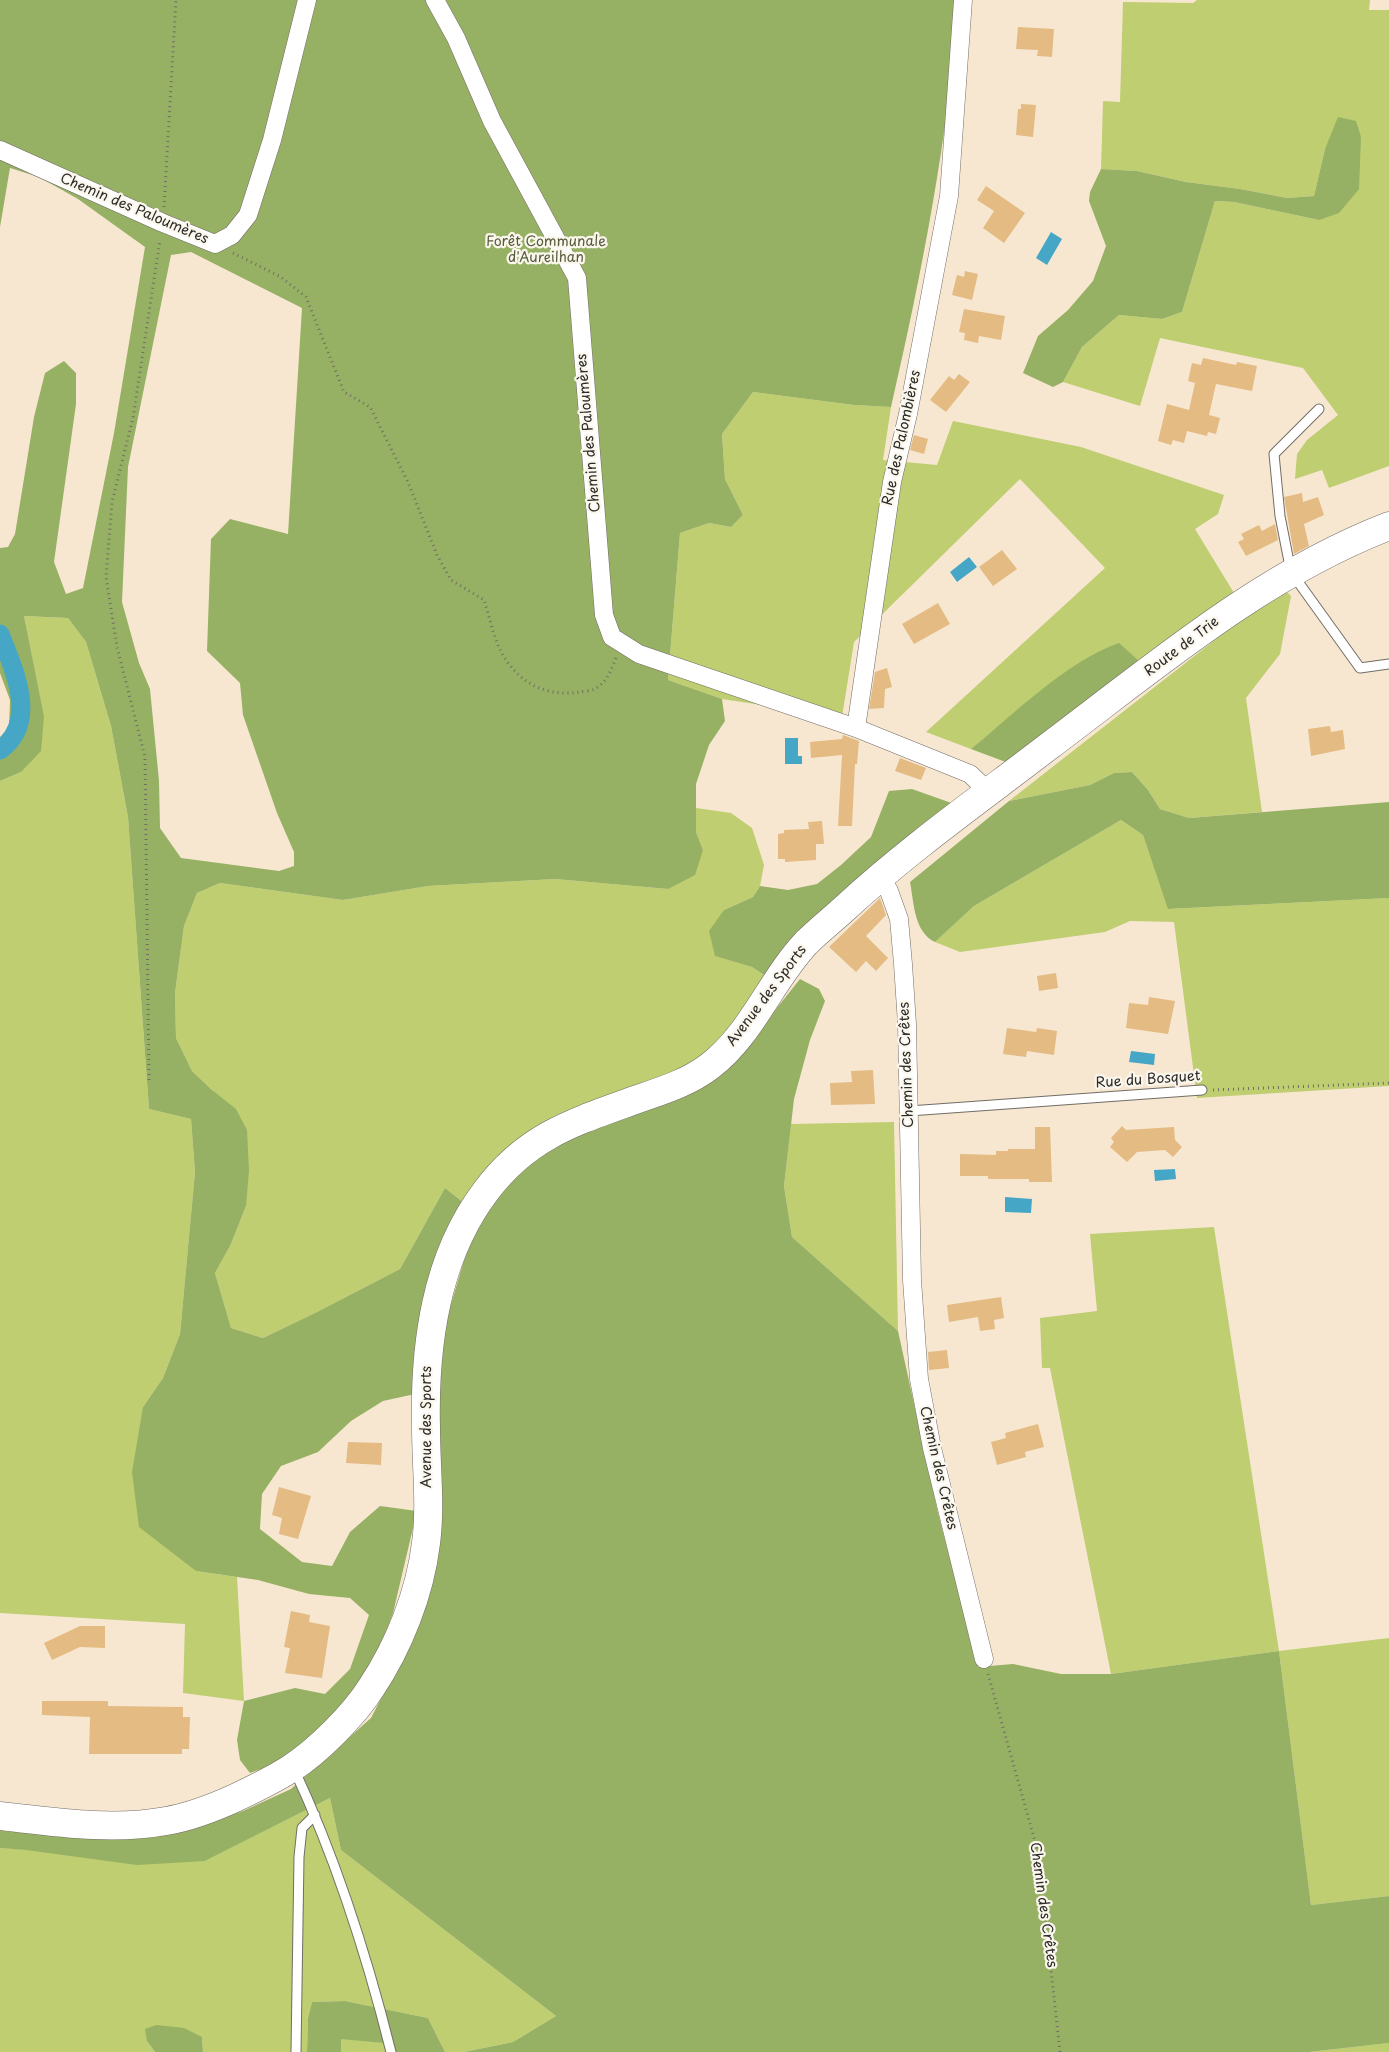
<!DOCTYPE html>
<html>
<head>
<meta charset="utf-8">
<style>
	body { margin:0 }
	canvas { display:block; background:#f7e7d1 }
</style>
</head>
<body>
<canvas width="1389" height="2052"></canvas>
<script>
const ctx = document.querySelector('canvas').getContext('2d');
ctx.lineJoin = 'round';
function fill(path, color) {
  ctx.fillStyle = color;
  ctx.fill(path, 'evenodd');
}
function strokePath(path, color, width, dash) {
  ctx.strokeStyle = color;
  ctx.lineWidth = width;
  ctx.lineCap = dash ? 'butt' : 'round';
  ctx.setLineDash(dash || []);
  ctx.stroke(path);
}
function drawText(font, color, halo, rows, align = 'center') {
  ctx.font = font + ' "Playpen Sans",sans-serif';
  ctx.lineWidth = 4.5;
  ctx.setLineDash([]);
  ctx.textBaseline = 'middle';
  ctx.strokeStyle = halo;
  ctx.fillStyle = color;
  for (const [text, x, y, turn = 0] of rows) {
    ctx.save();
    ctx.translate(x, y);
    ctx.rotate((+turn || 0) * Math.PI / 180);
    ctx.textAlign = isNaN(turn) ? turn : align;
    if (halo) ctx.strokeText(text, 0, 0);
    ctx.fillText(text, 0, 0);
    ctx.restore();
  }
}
const green = new Path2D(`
	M1197,0H1370L1369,10H1389V466L1329,488L1322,470L1295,479L1297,454L1307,440L1338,415L1303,368L1160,338L1140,406L1063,382L1082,347L1119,315L1162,319L1182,312L1215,201L1234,202L1319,220L1325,149L1314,196L1287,198L1240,189L1186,182L1137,171L1101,169L1103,101L1120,102L1123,2L1193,3Z
	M753,392L854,405L891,407L883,460L937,465L953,421L1081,447L1224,495L1218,514L1195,529L1234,593L1139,661L1055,680L971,749L926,732L1105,568L1020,479L854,642L842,717L722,699L668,680L680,533L709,523L731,527L743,515L725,479L722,434Z
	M1285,590L1291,596L1280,654L1246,698L1262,812L1189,818L1160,809L1148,790L1132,772L1114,773L1090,785L1009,801L1248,614Z
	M24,616L68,618L86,642L111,726L128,817L149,1109L191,1119L195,1172L180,1334L163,1378L143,1407L196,1571L237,1577L244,1701L183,1693L185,1624L0,1613V781L21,772L33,664Z
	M696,808L731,813L752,828L764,865L760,886L753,897L724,910L716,956L752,967L767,977L734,1022L701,1057L464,1203L445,1188L400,1269L317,1312L263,1338L231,1328L215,1273L231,1244L246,1206L212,1090L192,1071L176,1038L175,993L184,926L197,893L220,883L343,900L428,886L555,879L668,889L703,850L696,832Z
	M1121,820L1143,835L1169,909L1389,898V1086L1197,1098L1174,922L1130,921L1105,932L960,952L935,942L974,906Z
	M894,1122L898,1331L792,1237L784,1186L791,1124Z
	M1214,1227L1279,1651L1389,1638V1896L1311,1905L1279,1651L1111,1674L1050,1368H1042L1040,1318L1097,1311L1090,1234Z
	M330,1798L341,1850L556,2016L513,2042L464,2052H445L428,2018L345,2001L312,2002L308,2018L307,2052H203L202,2037L147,2041L155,2052H0V1848L205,1861Z
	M340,2038L384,2043L386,2052H341Z
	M1389,2043V2052H1309Z`);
const forest = new Path2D(`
	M0,0H959C948,138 922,273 891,407L854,405L753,392L722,434L725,479L743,515L731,527L709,523L680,533L668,680L722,699L725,721L709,745L696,784V832L703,850L695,875L668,889L555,879L428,886L343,900L220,883L197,893L184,926L175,993L176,1038L192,1071L212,1090L236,1109L247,1130L249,1171L246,1206L231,1244L215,1273L231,1328L263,1338L317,1312L400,1269L445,1188L464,1203L415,1394L383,1401L351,1421L318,1452L281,1466L262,1494L260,1529L302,1562L332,1566L350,1532L380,1506L417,1511L393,1613L370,1673L351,1705L288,1759L250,1773L240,1760L237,1740L244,1701L295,1688L325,1694L350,1669L369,1615L350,1598L309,1594L258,1580L196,1571L139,1527L132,1472L143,1407L163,1378L180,1334L195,1172L191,1119L149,1109L128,817L111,726L86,642L68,618L24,616L44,717L41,751L21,772L0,781V737L9,730L10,700L0,673V548L8,547L15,534L34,417L45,373L64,361L76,373V404L54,562L66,594L83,588L114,433L145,247L78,199L39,177L10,168L0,227ZM191,252L302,308L288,534L230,519L211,539L207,651L240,683L243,715L277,813L294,852V866L279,871L181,858L160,828L159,781L150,689L139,663L122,602L128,467L171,255Z
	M1338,117L1356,121L1361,137L1359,189L1339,213L1319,220L1234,202L1215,201L1182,312L1162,319L1119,315L1082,347L1063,382L1053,387L1023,373L1038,336L1068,310L1093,281L1106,246L1089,201L1090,192L1101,169L1137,171L1186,182L1240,189L1287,198L1314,196L1325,149Z
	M1119,643L1139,661L1011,764L971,749C1014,714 1067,661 1119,643Z
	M1132,772L1148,790L1160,809L1189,818L1389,802V898L1168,909L1143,835L1121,820L974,906L935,942C914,932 914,903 910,882L1009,801L1090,785L1114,773Z
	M912,789L957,805L767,977L752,967L715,956L709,931L724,910L753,897L760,886L788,890L817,884L841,865L871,837L889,791Z
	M800,979L819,989L825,1001L810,1040L794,1099L784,1186L792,1237L898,1331L938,1513L978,1667L1013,1664L1061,1674H1111L1279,1651L1311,1905L1389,1896V2043L1309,2052H464L513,2042L556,2016L341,1850L330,1798L205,1861L137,1865L26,1850L0,1848V1827L200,1825L243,1811L291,1789L371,1718L408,1646L434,1388L446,1321L468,1247L492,1201L524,1165L568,1138L748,1044Z
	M345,2001L428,2018L445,2052H386L383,2043L341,2039V2052H307L308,2018L312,2002Z
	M156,2025L184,2028L202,2037L203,2052H155L147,2041L145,2029Z`);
const water = new Path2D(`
	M1051,232L1062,239L1047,265L1036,258Z
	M969,557L977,567L957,582L950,572Z
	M785,738H798V756H802V764H785Z
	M1131,1051L1155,1054L1154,1065L1129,1062Z
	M1175,1169L1176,1179L1155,1181L1154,1170Z
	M1005,1197L1032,1199L1031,1213L1005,1212Z`);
const canal = new Path2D(`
	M0,634C14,670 39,722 0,750`);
const building = new Path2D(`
	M1018,27L1054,29L1052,57L1037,56L1038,50L1016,49Z
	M1021,104L1036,105L1033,137L1016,135L1018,109H1021Z
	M986,186L1025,213L1004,243L983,228L994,211L977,200Z
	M965,271L978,274L972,300L952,295L957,275L964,277Z
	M964,309L1005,316L1001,340L979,336L978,343L964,340L965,333L959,332Z
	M1203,358L1236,365L1237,362L1257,366L1252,391L1216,384L1209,415L1220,418L1216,434L1208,432L1207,436L1187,431L1184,443L1173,440L1171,445L1158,441L1167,404L1189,410L1195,383L1188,381L1192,363L1201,365Z
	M959,374L970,382L946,412L930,400L949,376L954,380Z
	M914,435L928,439L924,454L910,450Z
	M1302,493L1303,502L1318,497L1324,515L1304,524L1309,546L1294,554L1284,497Z
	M1275,524L1278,540L1246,556L1238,542L1244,539L1241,534L1259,525L1262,531Z
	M1002,550L1017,569L993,586L979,567Z
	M938,603L950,624L914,644L902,624Z
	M887,668L892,687L885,689L884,708L869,709L875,672Z
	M1330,726L1331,732L1343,730L1345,749L1311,756L1308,729Z
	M843,735L859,741L857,764H855L852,826H838L842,755L811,758L810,742L842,739Z
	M900,758L926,768L921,780L895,771Z
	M822,821L824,844H816V860L785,862V859H778V834L784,833V830L809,829L808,822Z
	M880,898L886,915L866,936L888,958L876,971L866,961L856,972L829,947Z
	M1056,973L1058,988L1039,991L1037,976Z
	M1149,997L1175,1001L1168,1034L1126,1028L1129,1003L1148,1005Z
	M1007,1028L1036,1032L1037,1028L1057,1031L1054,1055L1027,1051L1026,1057L1003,1054Z
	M873,1070L875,1104L831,1105L830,1083L852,1082L851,1071Z
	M1122,1126L1126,1130L1174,1127L1175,1140L1182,1147L1173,1157L1165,1150L1137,1152L1127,1162L1110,1147L1114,1142L1111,1138Z
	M1035,1127H1050L1052,1182H1029V1179H988V1176H960V1154L996,1155V1151H1008V1149H1035Z
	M1001,1297L1004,1318L994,1320L995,1329L980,1331L978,1317L949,1322L947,1305Z
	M947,1350L949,1368L929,1370L928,1352Z
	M1038,1424L1044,1447L1025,1452L1026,1457L997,1465L991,1442L1006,1438L1005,1433Z
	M348,1442L382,1443L381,1465L346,1463Z
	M279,1487L311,1496L298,1539L279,1534L282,1518L272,1515Z
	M291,1611L310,1615L309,1622L330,1626L322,1678L285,1673L290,1648L284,1647Z
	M80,1626H105V1648L80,1647L52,1660L44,1643Z
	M42,1701H108V1706L183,1707V1717H190L189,1749H182V1754H89L90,1717L42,1715Z`);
const path = new Path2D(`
	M164,207L176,0
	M233,253L281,277L306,297L344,392L370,407L408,482L437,555L451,580L484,600C491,621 495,647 509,664C527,688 551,696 580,692C584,691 591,691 595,689C607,682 611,670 616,658
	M149,1080L145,757L117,647L106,577L112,502L133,418L160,240
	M1213,1090L1389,1083
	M988,1674L1038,1852L1060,2052`);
const lane = new Path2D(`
	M1319,409L1274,454L1280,516L1291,572L1360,668L1389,664
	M909,1111L1202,1090
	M294,1769C336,1859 367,1956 391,2052
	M296,2052L299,1857L302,1828L315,1815`);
const street = new Path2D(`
	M435,0L456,38L492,121L577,278L604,615L612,637L639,654L856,728
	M963,0L949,196L908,414L892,482L856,728L970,774L989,792
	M0,150L163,223L215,244L232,235L248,215L272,140L307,0
	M880,876L889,891L899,919L903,964L907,1024L912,1280L919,1379L932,1448L984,1659`);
const primary = new Path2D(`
	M0,1816C54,1822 112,1831 166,1821C190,1817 213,1808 235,1798C254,1789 273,1780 290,1769C317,1752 354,1715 371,1688C399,1646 420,1593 426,1543C431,1506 426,1466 426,1428C424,1346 435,1258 486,1191C527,1136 574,1122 635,1100C661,1091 688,1083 710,1066C752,1034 771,980 806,943C818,931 832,920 845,908C909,849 980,799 1049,746C1157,665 1262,575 1389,526`);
const streetNames = [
	["Chemin des Paloumères",134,209,23],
	["Chemin des Paloumères",589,433,-95],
	["Rue des Palombières",902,438,-78],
	["Route de Trie",1182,647,-37],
	["Avenue des Sports",767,996,-53],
	["Chemin des Crêtes",907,1065,-92],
	["Rue du Bosquet",1148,1080,-4],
	["Avenue des Sports",427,1427,-90],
	["Chemin des Crêtes",938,1468,77],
	["Chemin des Crêtes",1043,1905,82]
];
const parkNames = [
	["Forêt Communale",546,242],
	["d'Aureilhan",546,258]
];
fill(green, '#bece71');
fill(forest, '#96b163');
fill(water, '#46a6c6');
strokePath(canal, '#46a6c6', 19);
fill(building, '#e4bb83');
strokePath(lane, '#726d65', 11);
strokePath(street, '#726d65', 19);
strokePath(primary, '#726d65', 29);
strokePath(path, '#726d65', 3, [1, 4]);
strokePath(lane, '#fff', 9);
strokePath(street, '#fff', 18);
strokePath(primary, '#fff', 28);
drawText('14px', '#2b2b2b', '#fbf7ec', streetNames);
drawText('14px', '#575c40', '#fbf7ec', parkNames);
</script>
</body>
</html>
